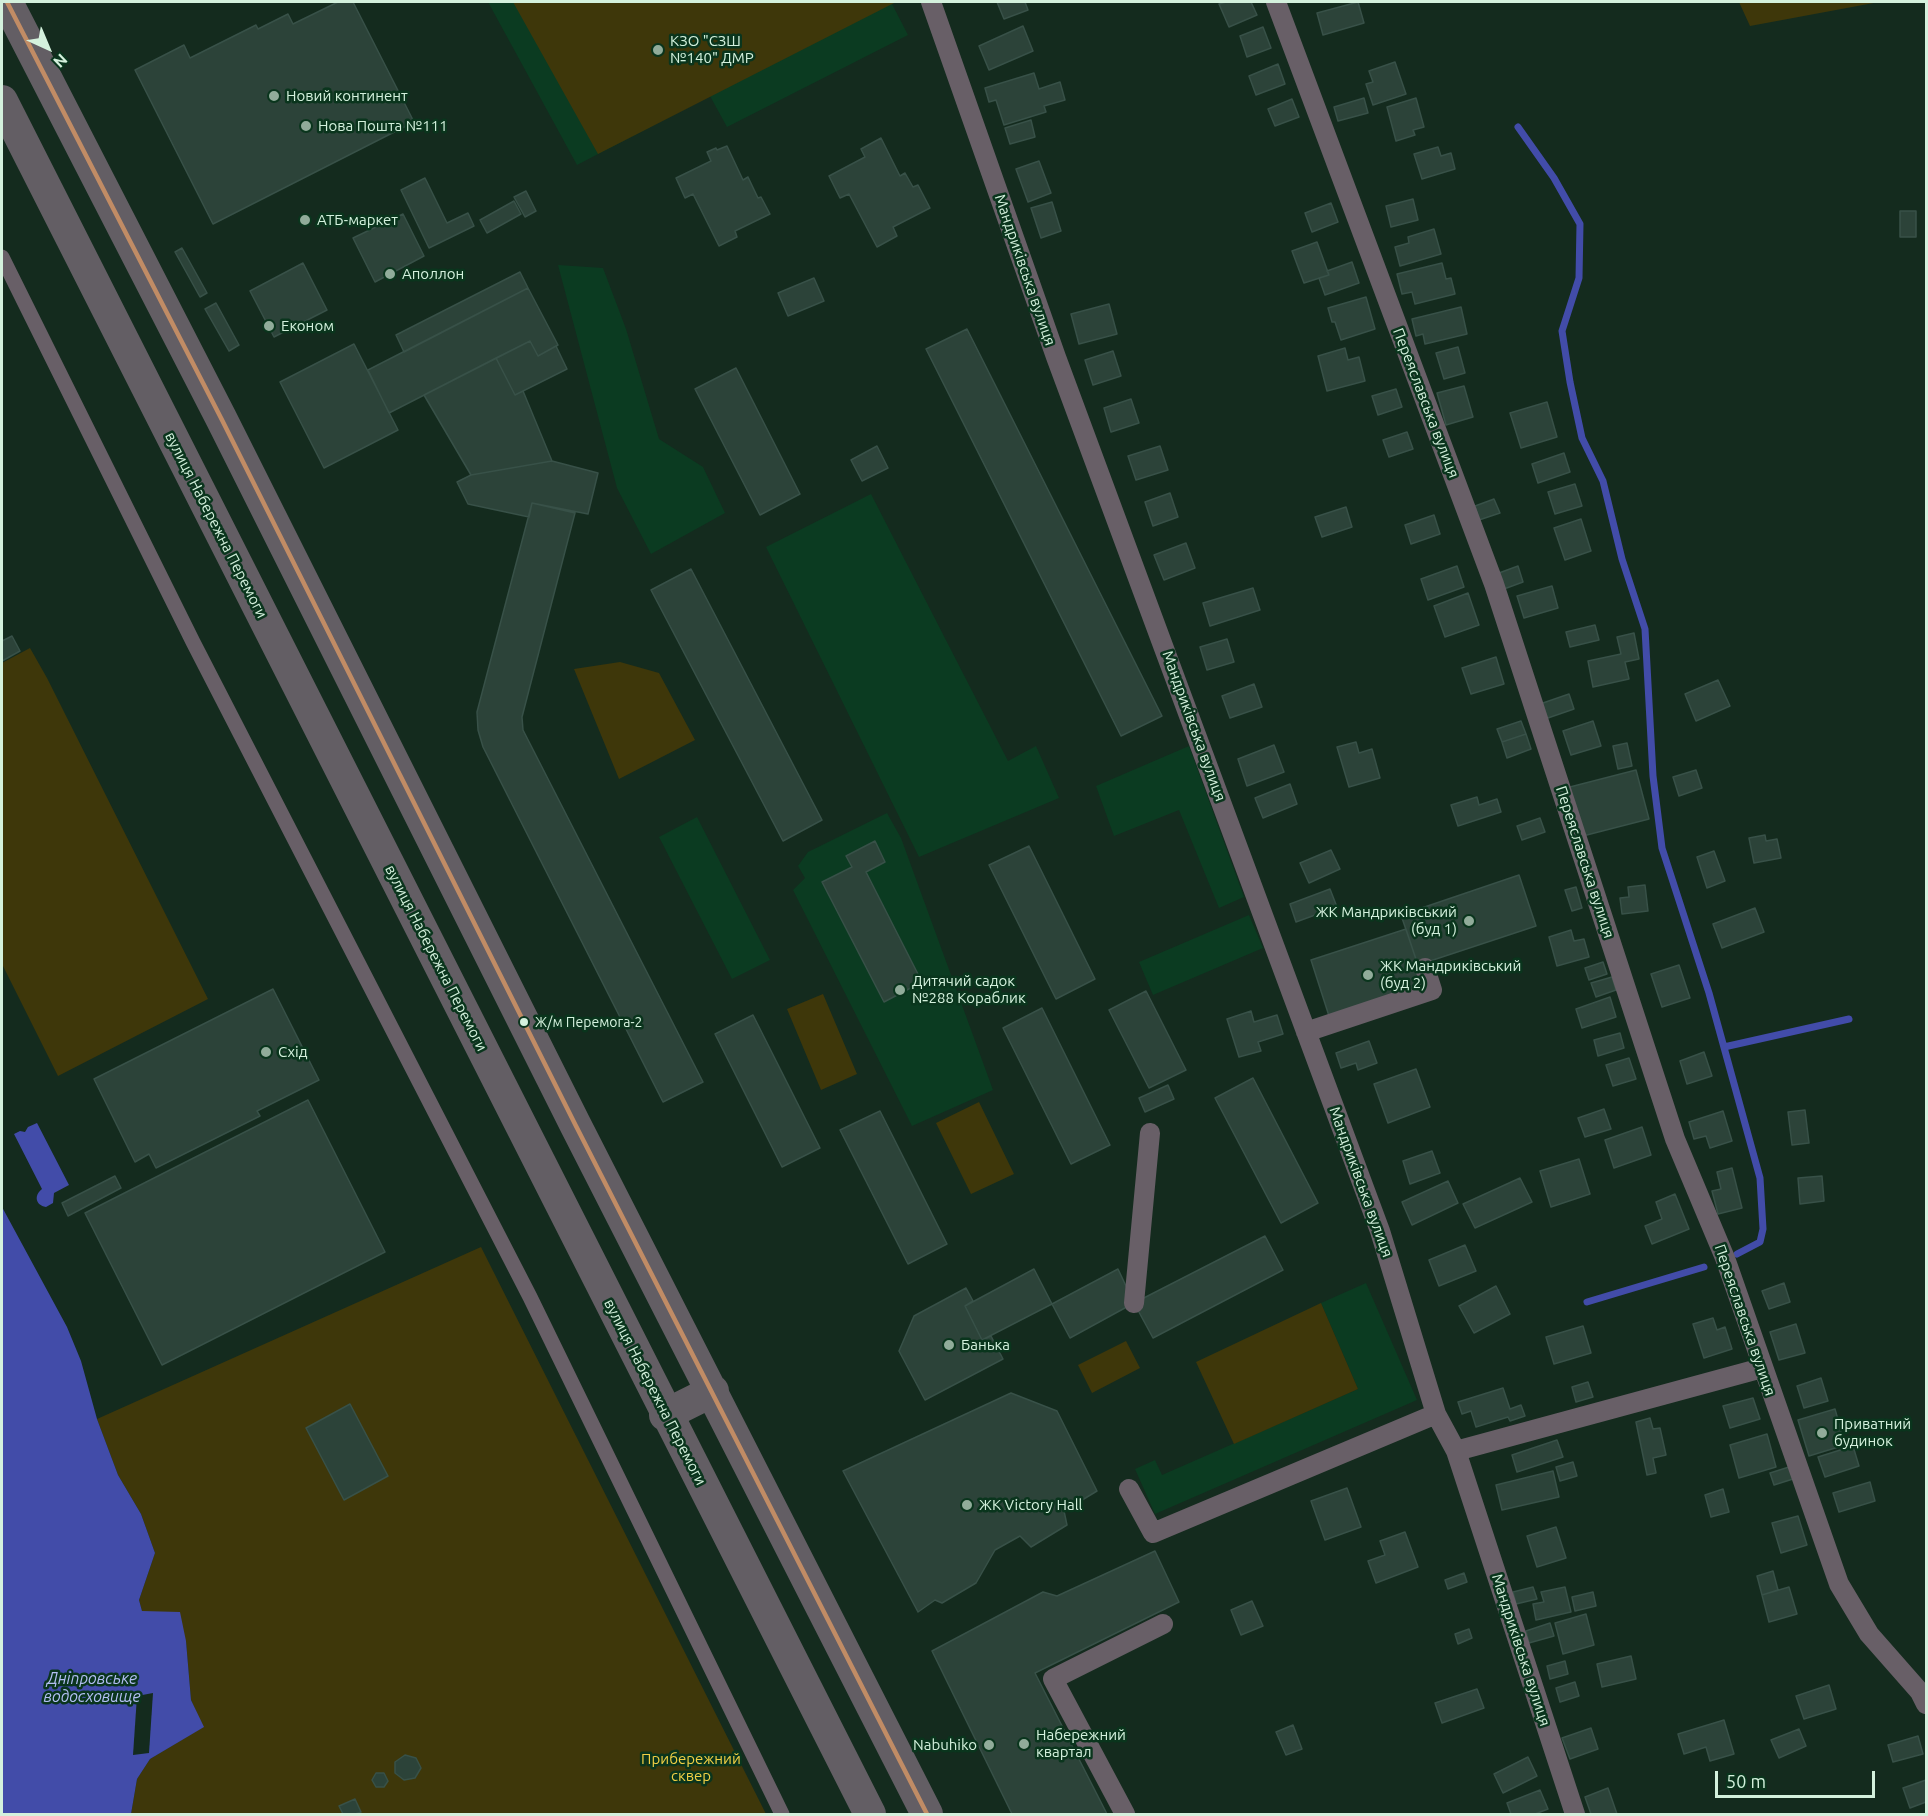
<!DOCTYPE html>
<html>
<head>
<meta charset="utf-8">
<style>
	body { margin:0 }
	#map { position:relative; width:1928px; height:1816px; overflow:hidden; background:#142b1e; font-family:Ubuntu,sans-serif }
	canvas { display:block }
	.frame { position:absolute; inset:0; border:3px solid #d4f1dd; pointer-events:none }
	.north { position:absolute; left:18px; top:18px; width:60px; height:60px; -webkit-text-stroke:4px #0a351d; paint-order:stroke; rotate:136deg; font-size:16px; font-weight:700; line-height:24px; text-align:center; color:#d4f1dd }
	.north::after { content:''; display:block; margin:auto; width:21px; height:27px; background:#d4f1dd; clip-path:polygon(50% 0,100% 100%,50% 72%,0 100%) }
	.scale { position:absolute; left:1715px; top:1771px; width:160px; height:27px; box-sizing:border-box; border:3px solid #d4f1dd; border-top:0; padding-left:8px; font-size:18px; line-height:21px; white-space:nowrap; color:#d4f1dd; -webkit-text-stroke:4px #0a351d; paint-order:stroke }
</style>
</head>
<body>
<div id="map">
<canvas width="1928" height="1816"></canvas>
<div class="frame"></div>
<div class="north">N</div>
<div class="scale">50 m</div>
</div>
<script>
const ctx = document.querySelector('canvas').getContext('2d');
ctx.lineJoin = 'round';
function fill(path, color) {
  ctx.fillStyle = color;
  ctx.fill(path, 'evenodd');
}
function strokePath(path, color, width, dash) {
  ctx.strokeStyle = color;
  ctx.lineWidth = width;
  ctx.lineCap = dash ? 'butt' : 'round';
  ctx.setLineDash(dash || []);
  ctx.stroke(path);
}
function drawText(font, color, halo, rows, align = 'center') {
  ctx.font = font + ' Ubuntu,sans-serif';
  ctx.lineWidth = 5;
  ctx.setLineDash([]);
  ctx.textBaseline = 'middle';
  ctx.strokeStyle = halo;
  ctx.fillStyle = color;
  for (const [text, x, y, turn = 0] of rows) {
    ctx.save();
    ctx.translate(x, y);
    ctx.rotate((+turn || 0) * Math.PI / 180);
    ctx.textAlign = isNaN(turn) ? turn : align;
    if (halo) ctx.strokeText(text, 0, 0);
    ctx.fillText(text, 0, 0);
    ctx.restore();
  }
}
const built = new Path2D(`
	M488,2H896L892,4L908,35L727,127L710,96L577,165Z
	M558,265L603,268L626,329L659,439L703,467L725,513L651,554L617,488Z
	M871,494L1008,761L1036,746L1059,798L919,857L766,547Z
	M1189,746L1244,897L1219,908L1179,810L1114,836L1096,786Z
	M887,813L901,838L993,1090L912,1126L793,890L805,878L798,866L808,852Z
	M697,817L770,960L732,979L659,837Z
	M1249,915L1263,948L1153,995L1139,962Z
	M1366,1283L1417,1400L1155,1514L1135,1469L1155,1460L1162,1475L1358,1389L1321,1303Z`);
const green = new Path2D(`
	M513,2H896L598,154Z
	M1739,2H1879L1750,26Z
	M30,648L47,678L208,999L58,1076L2,964V663Z
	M620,662L659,673L695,740L619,779L574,669Z
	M823,994L857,1074L821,1090L787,1009Z
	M979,1102L1014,1174L971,1194L936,1123Z
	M481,1247L766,1814H131L137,1779L150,1759L203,1727L191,1700L186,1641L142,1611L139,1600L155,1553L141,1514L118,1475L97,1419Z
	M1321,1303L1358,1389L1234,1444L1196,1362Z
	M1126,1341L1140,1368L1092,1393L1078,1365Z`);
const water = new Path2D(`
	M37,1123L69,1185L54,1193L53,1203L46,1207C35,1205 34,1195 42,1189L14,1134L20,1131L25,1132L28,1127Z
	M2,1207L67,1327L81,1361L97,1419L118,1475L141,1514L155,1553L139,1600L142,1611L180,1612L186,1641L191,1700L204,1727L150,1759L137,1779L131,1814H2Z`);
const pier = new Path2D(`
	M153,1693L149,1753L133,1755L137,1696Z`);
const stream = new Path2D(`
	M1518,127L1554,178L1580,224L1579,278L1562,331L1570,382L1582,438L1603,481L1622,559L1645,629L1653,776L1662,848L1709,993L1760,1178L1763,1229L1760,1242L1737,1254
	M1724,1047L1849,1019
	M1587,1302L1704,1267`);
const building = new Path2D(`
	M338,2H353L414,122L213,224L135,70L184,45L190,58L256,25L258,29L288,14L293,24Z
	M997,2H1025L1028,10L1004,19Z
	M1226,2H1251L1257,15L1229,27L1219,4Z
	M1358,2L1364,23L1323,35L1317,13Z
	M1023,26L1033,51L989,70L979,46Z
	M1263,27L1271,48L1247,57L1240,36Z
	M1395,62L1406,94L1373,105L1366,84L1373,82L1369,71Z
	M1278,64L1285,84L1256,95L1249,76Z
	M1034,73L1039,89L1060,82L1065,100L1044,106L1046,112L1004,125L996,100L989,102L985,88Z
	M1364,98L1368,113L1338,121L1334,107Z
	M1416,98L1424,127L1413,130L1415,135L1396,141L1387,107Z
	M1292,99L1299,117L1275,126L1268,109Z
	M1031,120L1035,137L1010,144L1005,128Z
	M881,138L900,176L905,173L913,187L918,185L930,208L893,227L897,236L877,247L849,194L840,198L829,176L865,157L861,149Z
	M727,146L743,180L748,177L758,198L761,197L770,214L735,231L737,237L719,246L693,194L685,198L676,178L711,161L707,152L716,148L717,150Z
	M1438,147L1441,156L1451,153L1455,169L1422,179L1414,154Z
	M1039,161L1051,193L1028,202L1016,169Z
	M425,178L447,223L468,213L474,226L429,248L401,190Z
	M526,191L536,211L525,217L514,197Z
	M1413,199L1418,220L1391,227L1386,206Z
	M514,201L521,214L487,233L480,220Z
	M1052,202L1061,231L1041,238L1031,208Z
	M1331,203L1338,222L1312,232L1305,213Z
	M1900,211H1916V237H1900Z
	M403,214L424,256L375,282L353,238Z
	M1434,229L1441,254L1400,266L1395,247L1409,243L1408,237Z
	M1317,242L1329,275L1304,283L1292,251Z
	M182,248L207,293L200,297L175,252Z
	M1352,262L1359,283L1325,295L1319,278L1329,275L1327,271Z
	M303,263L327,310L274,337L250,291Z
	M1442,263L1446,279L1451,278L1455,294L1415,304L1412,292L1402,294L1397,274Z
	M520,272L528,288L404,352L396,335Z
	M814,278L824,301L788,316L778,293Z
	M528,288L558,345L538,356L530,341L389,413L368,370Z
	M1366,297L1375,329L1341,340L1335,322H1332L1328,308Z
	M216,303L239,345L229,351L205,309Z
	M1109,304L1117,334L1079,344L1071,314Z
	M1461,307L1467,334L1425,344L1423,334L1416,336L1412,319Z
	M967,329L1162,716L1121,736L926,349Z
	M530,341L538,356L556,346L567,369L515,395L496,358Z
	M354,344L398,430L324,468L280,382Z
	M1458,347L1465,373L1444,379L1436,353Z
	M1345,348L1348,360L1359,357L1365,381L1327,391L1318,356Z
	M1113,351L1121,376L1093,385L1085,360Z
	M496,358L515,395L523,391L552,461L471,475L424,395Z
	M736,368L800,494L760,515L695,389Z
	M1464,386L1473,417L1446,425L1437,393Z
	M1396,389L1402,407L1378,415L1372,396Z
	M1131,399L1139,423L1111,432L1104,408Z
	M1547,402L1557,437L1521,448L1510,413Z
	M1407,432L1413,449L1389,457L1383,440Z
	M877,446L888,468L862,481L851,460Z
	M1160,446L1168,470L1136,480L1128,456Z
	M1564,453L1570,472L1538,483L1532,464Z
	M552,461L598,473L588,514L532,503L529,517L468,504L457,482L471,475Z
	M1575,484L1582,506L1555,514L1548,492Z
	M1170,493L1178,517L1153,526L1145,502Z
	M1494,499L1500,513L1479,520L1475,506Z
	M532,503L575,513L522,717L523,730L703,1082L663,1102L483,747L478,730L477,712Z
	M1346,507L1352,527L1322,537L1315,517Z
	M1434,515L1440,534L1411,544L1405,525Z
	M1581,519L1591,551L1565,560L1554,528Z
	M1186,543L1195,568L1164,580L1154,555Z
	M1457,566L1464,587L1428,600L1421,579Z
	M1518,566L1523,582L1504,589L1499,573Z
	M691,569L822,820L783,841L651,590Z
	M1552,586L1558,608L1524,618L1517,596Z
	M1253,588L1260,610L1210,626L1203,603Z
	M1468,593L1479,625L1445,637L1434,606Z
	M1595,625L1599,640L1570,647L1566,632Z
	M1634,633L1639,659L1625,662L1629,679L1593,687L1588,661L1621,654L1617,637Z
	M12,636L20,651L2,661V641Z
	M1227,639L1234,662L1207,670L1200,647Z
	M1496,657L1504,684L1471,694L1462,668Z
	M1718,680L1730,706L1696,721L1685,694Z
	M1254,684L1262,707L1230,718L1222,696Z
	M1569,694L1574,709L1545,719L1540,704Z
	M1521,721L1526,734L1502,742L1497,729Z
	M1593,721L1601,746L1571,755L1563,731Z
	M1526,734L1531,749L1507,758L1502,742Z
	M1356,742L1359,753L1372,749L1380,778L1349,787L1337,747Z
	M1627,743L1632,766L1618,769L1613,746Z
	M1274,745L1284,772L1247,786L1238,759Z
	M1636,770L1649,819L1579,837L1566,788Z
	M1696,770L1702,788L1679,796L1673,777Z
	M1290,784L1297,804L1263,818L1255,798Z
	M1477,797L1479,805L1497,799L1501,812L1458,826L1451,805Z
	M1540,818L1545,832L1522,840L1517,826Z
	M1765,835L1766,841L1777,839L1781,858L1754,863L1749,838Z
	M875,841L885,862L866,872L922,982L884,1002L822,882L852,867L846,856Z
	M1029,846L1095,979L1056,999L989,865Z
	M1331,850L1340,869L1309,883L1300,863Z
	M1714,851L1725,881L1707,888L1697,857Z
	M1519,875L1536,926L1418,965L1401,915Z
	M1645,885L1648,911L1622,914L1620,898L1629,897L1628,887Z
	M1576,887L1582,908L1572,911L1565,890Z
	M1330,889L1337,907L1296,922L1290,904Z
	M1755,908L1764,932L1722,948L1713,924Z
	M1406,929L1424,984L1329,1016L1311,960Z
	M1571,930L1574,941L1584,939L1589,957L1557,966L1549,937Z
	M1603,962L1607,974L1589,980L1585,968Z
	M1679,965L1690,998L1662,1007L1651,974Z
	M1612,977L1616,990L1596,997L1591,983Z
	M273,989L319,1080L257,1111L260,1116L156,1168L149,1154L135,1162L94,1079Z
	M1146,991L1186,1070L1149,1088L1109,1010Z
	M1610,997L1616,1017L1582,1028L1576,1009Z
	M1042,1008L1110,1145L1071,1164L1003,1028Z
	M1251,1011L1254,1022L1277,1015L1283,1034L1258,1042L1261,1051L1239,1057L1227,1019Z
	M753,1015L820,1148L782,1167L715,1034Z
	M1620,1033L1624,1048L1598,1056L1594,1040Z
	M1369,1041L1377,1063L1358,1070L1356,1063L1341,1068L1336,1053Z
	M1704,1052L1712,1076L1687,1084L1680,1061Z
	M1629,1058L1636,1079L1613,1086L1606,1065Z
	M1416,1069L1430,1107L1388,1123L1374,1084Z
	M1253,1078L1318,1203L1281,1223L1215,1098Z
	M1168,1085L1174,1099L1145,1112L1139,1098Z
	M308,1100L385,1252L162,1365L85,1213Z
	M1604,1109L1611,1129L1585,1137L1578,1118Z
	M1805,1110L1809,1143L1792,1145L1788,1112Z
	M880,1111L947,1244L908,1264L840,1130Z
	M1723,1111L1732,1141L1710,1148L1706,1136L1694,1139L1689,1122Z
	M1642,1127L1651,1155L1614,1168L1605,1140Z
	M1432,1151L1440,1173L1410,1184L1403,1161Z
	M1579,1159L1590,1194L1551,1207L1540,1171Z
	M1732,1168L1742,1208L1718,1214L1712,1191L1721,1189L1717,1172Z
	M115,1176L121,1188L68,1216L62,1203Z
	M1822,1176L1824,1201L1800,1204L1798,1178Z
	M1520,1178L1532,1202L1475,1228L1463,1204Z
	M1448,1181L1458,1203L1412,1225L1402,1202Z
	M1675,1194L1689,1229L1652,1244L1645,1226L1662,1219L1656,1202Z
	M1265,1236L1283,1270L1153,1338L1134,1303Z
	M1465,1245L1476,1271L1439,1286L1429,1260Z
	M1034,1269L1052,1304L982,1340L965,1306Z
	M1118,1269L1134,1303L1070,1338L1052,1304Z
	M1784,1283L1790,1302L1769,1309L1762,1291Z
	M1496,1286L1510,1314L1474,1333L1459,1306Z
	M966,1288L973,1301L965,1306L982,1340L991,1336L1003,1359L925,1400L899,1351L914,1316Z
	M1713,1318L1717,1330L1725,1327L1732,1349L1704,1358L1693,1324Z
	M1796,1324L1805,1353L1779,1360L1770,1332Z
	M1583,1326L1591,1353L1554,1364L1546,1337Z
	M1821,1378L1828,1401L1804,1408L1797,1386Z
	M1588,1382L1593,1397L1576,1402L1572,1387Z
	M1503,1388L1510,1409L1521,1405L1525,1416L1510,1421L1508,1417L1476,1427L1471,1411L1462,1414L1458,1402Z
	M1011,1393L1057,1411L1097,1491L1064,1511L1067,1525L1031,1547L1020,1536L995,1550L976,1583L942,1603L935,1600L918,1612L843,1471Z
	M1753,1398L1760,1419L1730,1428L1723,1406Z
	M350,1404L388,1476L344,1500L306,1428Z
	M1835,1409L1845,1445L1809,1456L1798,1420Z
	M1650,1418L1653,1429L1660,1428L1666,1455L1653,1458L1656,1473L1647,1475L1636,1422Z
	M1767,1434L1776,1467L1739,1478L1730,1445Z
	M1557,1440L1563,1457L1517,1472L1512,1455Z
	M1853,1446L1859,1466L1825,1477L1818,1457Z
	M1573,1462L1577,1476L1560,1481L1556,1467Z
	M1789,1467L1793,1479L1774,1485L1770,1473Z
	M1553,1471L1559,1497L1502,1510L1496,1485Z
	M1870,1482L1875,1501L1839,1512L1833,1493Z
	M1347,1488L1361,1527L1325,1540L1311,1501Z
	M1723,1489L1729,1512L1711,1517L1705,1495Z
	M1798,1516L1807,1545L1781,1553L1772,1523Z
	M1556,1527L1566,1558L1537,1567L1527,1536Z
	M1405,1532L1418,1567L1376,1583L1368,1561L1385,1555L1380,1541Z
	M1155,1551L1179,1602L1035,1673L1107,1814H1012L932,1651L1043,1592L1057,1596Z
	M1773,1571L1778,1590L1762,1595L1757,1576Z
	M1464,1573L1467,1582L1448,1589L1445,1580Z
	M1533,1587L1537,1599L1516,1604L1513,1592Z
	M1565,1587L1571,1612L1536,1620L1533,1604L1544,1602L1541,1592Z
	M1789,1587L1797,1614L1769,1622L1762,1595Z
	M1593,1592L1596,1606L1575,1611L1572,1597Z
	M1252,1601L1263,1626L1241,1635L1231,1610Z
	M1586,1614L1594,1645L1563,1654L1555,1623Z
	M1550,1623L1554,1636L1529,1643L1526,1631Z
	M1469,1629L1472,1638L1458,1644L1455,1634Z
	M1631,1656L1636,1679L1602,1687L1597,1664Z
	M1565,1661L1568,1674L1550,1679L1547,1666Z
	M1575,1682L1579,1696L1560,1702L1556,1688Z
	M1829,1685L1836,1709L1804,1719L1796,1696Z
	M1477,1689L1484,1708L1442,1723L1435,1703Z
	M1724,1720L1734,1754L1710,1761L1706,1747L1684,1754L1678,1734Z
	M1293,1725L1302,1749L1286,1755L1276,1732Z
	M1591,1728L1598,1749L1570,1759L1562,1738Z
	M1799,1729L1806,1746L1779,1758L1771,1740Z
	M1918,1736L1923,1754L1893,1762L1888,1745Z
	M405,1755L416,1758L421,1768L415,1778L404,1780L395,1773V1762Z
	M1528,1757L1537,1776L1503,1793L1494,1774Z
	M376,1773H384L388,1781L384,1787H376L372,1780Z
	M1926,1780V1802L1910,1808L1903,1788Z
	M1608,1788L1617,1814H1591L1585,1797Z
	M1540,1790L1548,1809L1535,1814H1511L1507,1803Z
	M355,1799L361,1812L355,1814H343L339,1806Z`);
const pedestrian = new Path2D(`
	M2,257L193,642L530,1297L782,1814`);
const minor = new Path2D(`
	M931,2L1056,357L1380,1231L1436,1414L1456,1451L1575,1814
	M1276,2L1494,584L1675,1139L1725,1258L1839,1584L1869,1634L1920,1692L1926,1704
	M1306,1032L1432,990L1425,968
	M1134,1303L1150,1133
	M1456,1451L1762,1368
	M1129,1489L1153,1533L1436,1414
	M1125,1814L1053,1679L1163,1624`);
const primary = new Path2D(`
	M7,2L221,418L576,1126L927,1814
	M2,101L870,1814
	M665,1415L713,1391`);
const bus1 = new Path2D(`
	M7,2L221,418L576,1126L927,1814`);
const markers = [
	[658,50,6,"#91ac9a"],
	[274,96,6,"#91ac9a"],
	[306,126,6,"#91ac9a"],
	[305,220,6,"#91ac9a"],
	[390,274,6,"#91ac9a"],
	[269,326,6,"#91ac9a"],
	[1469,921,6,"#91ac9a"],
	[1368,975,6,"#91ac9a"],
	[900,990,6,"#91ac9a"],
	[524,1022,5,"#d4f1dd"],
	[266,1052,6,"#91ac9a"],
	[949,1345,6,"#91ac9a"],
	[1822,1433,6,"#91ac9a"],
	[967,1505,6,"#91ac9a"],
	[1024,1744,6,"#91ac9a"],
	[989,1745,6,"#91ac9a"]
];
const busNames = [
	["Ж/м Перемога-2",535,1022]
];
const poiNames = [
	["КЗО \"СЗШ",670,41],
	["№140\" ДМР",670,58],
	["Новий континент",286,96],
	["Нова Пошта №111",318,126],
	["АТБ-маркет",317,220],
	["Аполлон",402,274],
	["Економ",281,326],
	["ЖК Мандриківський",1457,912,"right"],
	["(буд 1)",1457,929,"right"],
	["ЖК Мандриківський",1380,966],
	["(буд 2)",1380,983],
	["Дитячий садок",912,981],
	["№288 Кораблик",912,998],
	["Схід",278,1052],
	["Банька",961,1345],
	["Приватний",1834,1424],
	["будинок",1834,1441],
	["ЖК Victory Hall",979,1505],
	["Набережний",1036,1735],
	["квартал",1036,1752],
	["Nabuhiko",977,1745,"right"]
];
const streetNames = [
	["Мандриківська вулиця",1025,270,71],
	["Переяславська вулиця",1426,403,69],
	["вулиця Набережна Перемоги",216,525,63],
	["Мандриківська вулиця",1194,726,70],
	["Переяславська вулиця",1585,862,72],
	["вулиця Набережна Перемоги",436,958,63],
	["Мандриківська вулиця",1361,1182,70],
	["Переяславська вулиця",1745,1320,71],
	["вулиця Набережна Перемоги",655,1392,63],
	["Мандриківська вулиця",1521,1650,72]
];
const parkNames = [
	["Прибережний",691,1759],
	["сквер",691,1776]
];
const waterNames = [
	["Дніпровське",92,1679],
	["водосховище",92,1697]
];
fill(built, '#0b3b21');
fill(green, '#3e370a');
fill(water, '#424ca9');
fill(pier, '#142b1e');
strokePath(stream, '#424ca9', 7);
fill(building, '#2c4339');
strokePath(building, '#385148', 1.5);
strokePath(pedestrian, '#685f67', 15);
strokePath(minor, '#685f67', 20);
strokePath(primary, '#635e64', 32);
strokePath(bus1, '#c18c65', 4.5);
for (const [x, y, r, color] of markers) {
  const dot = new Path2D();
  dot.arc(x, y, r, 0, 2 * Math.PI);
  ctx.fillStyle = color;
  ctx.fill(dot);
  strokePath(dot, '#0a351d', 2);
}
drawText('14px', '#d4f1dd', '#0a351d', busNames, 'left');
drawText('15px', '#d4f1dd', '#0a351d', poiNames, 'left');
drawText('15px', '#d4f1dd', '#0a351d', streetNames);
drawText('15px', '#f1cf45', '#0a351d', parkNames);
drawText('italic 16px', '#b3bff4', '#0a351d', waterNames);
</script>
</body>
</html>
